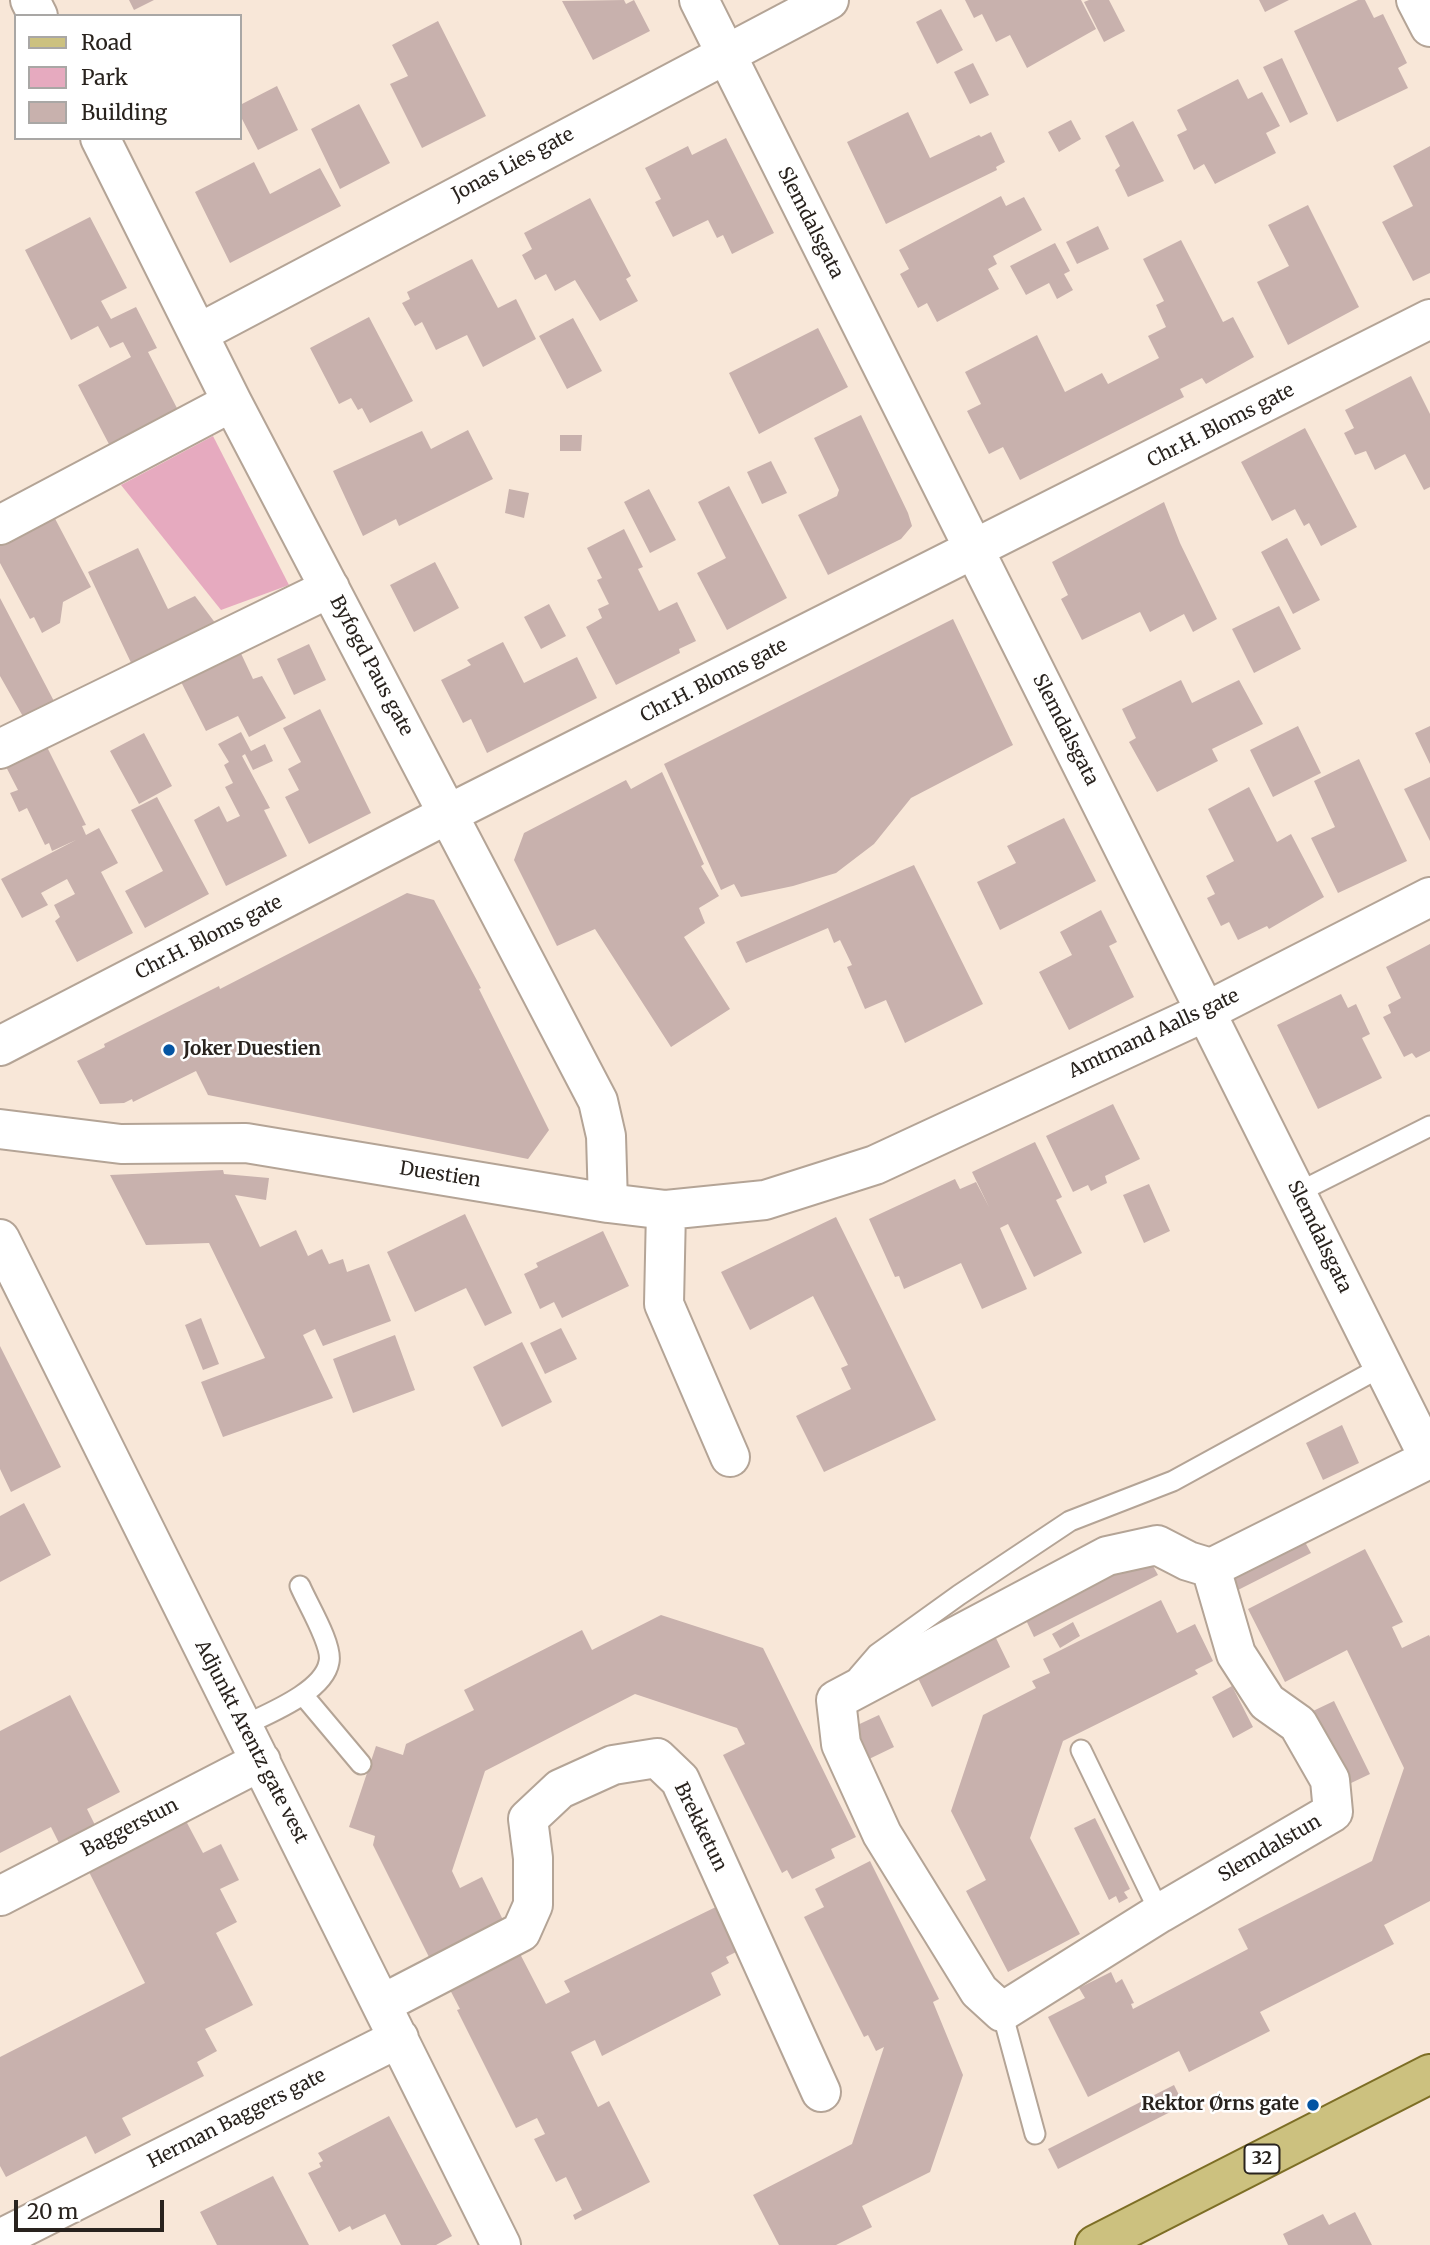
<!DOCTYPE html>
<html>
<head>
<meta charset="utf-8">
<style>
	body { margin:0 }
	#map { position:relative; width:1430px; height:2245px; overflow:hidden; background:#f8e7d8; font-family:Merriweather,serif }
	canvas { display:block }
	.legend { position:absolute; left:14px; top:14px; width:228px; height:126px; box-sizing:border-box; background:#fff; border:2px solid #a9a7a5; margin:0; padding:9px 12px; list-style:none; font-size:21px; color:#29231e }
	.legend li { display:flex; align-items:center; gap:14px; height:35px }
	.legend b { width:35px; border:2px solid #a9a7a5 }
	.scale { position:absolute; left:14px; top:2200px; width:150px; height:32px; box-sizing:border-box; border:4px solid #29231e; border-top:0; padding-left:9px; font-size:21px; line-height:24px; white-space:nowrap; color:#29231e; -webkit-text-stroke:5px #fff; paint-order:stroke }
</style>
</head>
<body>
<div id="map">
<canvas width="1430" height="2245"></canvas>
<ul class="legend">
<li><b style="height:9px;background:#ccc17f"></b>Road</li>
<li><b style="height:19px;background:#e6aabf"></b>Park</li>
<li><b style="height:19px;background:#c8b1ad"></b>Building</li>
</ul>
<div class="scale">20 m</div>
</div>
<script>
const ctx = document.querySelector('canvas').getContext('2d');
ctx.lineJoin = 'round';
function fill(path, color) {
  ctx.fillStyle = color;
  ctx.fill(path, 'evenodd');
}
function strokePath(path, color, width, dash) {
  ctx.strokeStyle = color;
  ctx.lineWidth = width;
  ctx.lineCap = dash ? 'butt' : 'round';
  ctx.setLineDash(dash || []);
  ctx.stroke(path);
}
function drawText(font, color, halo, rows, align = 'center') {
  ctx.font = font + ' Merriweather,serif';
  ctx.lineWidth = 5;
  ctx.setLineDash([]);
  ctx.textBaseline = 'middle';
  ctx.strokeStyle = halo;
  ctx.fillStyle = color;
  for (const [text, x, y, turn = 0] of rows) {
    ctx.save();
    ctx.translate(x, y);
    ctx.rotate((+turn || 0) * Math.PI / 180);
    ctx.textAlign = isNaN(turn) ? turn : align;
    if (halo) ctx.strokeText(text, 0, 0);
    ctx.fillText(text, 0, 0);
    ctx.restore();
  }
}
const green = new Path2D(`
	M213,436L289,585L221,610L121,485Z`);
const building = new Path2D(`
	M129,0H154L134,10Z
	M624,0L626,4L634,0L650,31L593,60L562,1Z
	M965,0H1081L1096,29L1027,68L1010,35L996,42L982,14L974,18Z
	M1089,0H1109L1125,31L1104,42L1084,2Z
	M1259,0H1289L1265,12Z
	M1358,0H1365L1374,18L1383,14L1407,63L1398,68L1408,88L1337,122L1294,31Z
	M941,9L963,50L937,64L916,22Z
	M438,21L486,116L422,148L390,84L408,76L392,45Z
	M1282,58L1308,114L1290,123L1263,67Z
	M973,63L989,95L970,104L954,72Z
	M1238,79L1248,99L1262,92L1280,126L1266,133L1276,153L1215,184L1204,164L1194,170L1177,135L1187,130L1177,110Z
	M277,86L298,130L258,150L240,115V105Z
	M359,104L390,163L340,189L311,129Z
	M908,112L930,158L979,135L981,137L991,132L1005,162L996,167L997,170L886,224L847,142Z
	M1071,120L1081,139L1059,152L1048,132Z
	M1133,121L1164,181L1128,197L1115,170L1120,166L1105,136Z
	M726,138L774,233L732,254L723,235L717,238L708,220L673,237L655,202L661,199L645,168L688,146L692,155Z
	M1430,146V273L1413,281L1382,222L1413,206L1393,166Z
	M254,162L270,194L320,168L341,206L230,263L195,192Z
	M1001,196L1006,206L1024,197L1042,230L993,256L997,264L988,269L999,289L937,322L927,303L918,308L900,274L909,269L899,250Z
	M590,198L631,276L626,279L638,301L600,321L575,280L555,291L546,274L535,280L522,255L532,249L524,233Z
	M1308,205L1359,307L1288,345L1257,282L1289,266L1268,225Z
	M90,217L127,288L101,301L111,319L136,307L157,348L148,352L179,412L111,448L78,385L131,357L123,342L110,348L98,326L71,340L25,250Z
	M1098,226L1109,249L1077,264L1066,242Z
	M1181,240L1223,322L1233,317L1254,357L1206,384L1202,378L1180,389L1184,397L1020,480L1003,447L989,454L967,411L981,404L965,372L1037,335L1065,392L1102,373L1108,384L1159,358L1148,336L1166,327L1156,305L1164,301L1143,259Z
	M1055,243L1070,271L1064,274L1073,290L1057,299L1049,283L1026,295L1010,266Z
	M472,259L498,308L516,299L536,339L483,367L467,335L436,350L422,322L415,326L402,303L410,299L407,292Z
	M369,317L413,401L370,423L362,408L358,410L351,398L339,404L310,348Z
	M573,318L602,371L567,389L539,336Z
	M818,328L848,387L759,434L729,373Z
	M1411,376L1430,414V487L1424,490L1405,454L1375,470L1366,451L1355,455L1344,433L1354,428L1345,410Z
	M861,415L908,513L912,526L901,539L828,575L798,515L837,496L839,490L814,438Z
	M1305,428L1357,527L1321,546L1309,523L1304,526L1295,509L1272,521L1241,462Z
	M468,430L493,479L399,526L396,519L363,536L333,471L422,431L431,449Z
	M560,435H582L581,451H560Z
	M771,461L787,493L762,504L747,472Z
	M729,486L787,598L727,630L697,573L726,558L698,502Z
	M509,489L529,493L524,518L505,513Z
	M649,489L676,540L650,553L624,502Z
	M1164,502L1180,543L1217,619L1193,632L1184,614L1150,632L1140,612L1082,640L1061,599L1068,595L1052,562Z
	M51,511L91,587L63,602L60,623L42,633L34,617L30,619L0,563V538Z
	M624,529L643,567L638,569L659,611L677,602L696,641L679,649L680,653L616,685L586,627L602,618L598,609L609,604L597,580L602,578L587,548Z
	M1287,538L1320,600L1293,614L1261,552Z
	M138,548L168,609L195,596L219,628L134,669L88,572Z
	M435,562L459,608L414,632L390,585Z
	M0,598L56,705L25,720L0,676Z
	M549,604L566,636L541,649L524,617Z
	M1279,606L1301,649L1254,673L1232,629Z
	M953,619L1013,745L911,798L874,844L836,873L793,886L741,897L734,884L721,890L664,764Z
	M503,642L524,683L577,657L597,698L487,753L471,719L463,723L441,680L471,665L467,660Z
	M309,644L326,680L294,695L277,659Z
	M237,645L253,679L262,676L286,718L249,737L238,716L206,731L177,674Z
	M1181,680L1192,703L1239,680L1263,724L1212,749L1218,761L1157,792L1129,742L1136,738L1122,709Z
	M320,709L371,813L309,844L285,797L299,790L288,769L301,762L283,728Z
	M1298,726L1321,773L1273,797L1250,750Z
	M1430,726V764L1415,733Z
	M241,732L251,751L265,744L273,761L253,770L245,754L242,756L270,808L264,810L287,856L226,886L194,820L219,806L227,822L240,816L225,787L233,783L224,765L229,762L218,744Z
	M144,733L172,786L139,804L110,751Z
	M44,741L86,825L82,826L86,835L99,828L118,863L101,872L133,933L77,962L55,921L60,917L54,905L75,894L67,879L41,893L48,905L22,918L1,879L76,840L52,851L49,843L45,845L27,808L19,812L10,793L18,790L3,761Z
	M1359,759L1407,861L1338,893L1311,838L1335,827L1314,781Z
	M662,772L704,864L701,866L719,896L699,908L705,923L684,937L730,1009L671,1047L595,929L557,946L514,860L524,833L626,780L631,789Z
	M1430,777V841L1404,789Z
	M1249,787L1277,842L1291,834L1324,897L1269,929L1267,926L1238,940L1229,922L1221,926L1207,898L1215,894L1206,876L1234,861L1208,809Z
	M157,797L209,894L145,928L125,891L163,871L131,810Z
	M1064,818L1096,881L1000,930L977,882L1016,863L1007,846Z
	M914,865L983,1004L905,1043L886,1000L865,1009L847,967L852,965L840,940L834,943L828,928L746,963L736,942Z
	M407,893L434,900L481,988L479,989L549,1130L528,1159L208,1095L196,1071L133,1102L132,1099L124,1103L100,1104L77,1061L105,1047L104,1044L219,986L220,989Z
	M1101,910L1117,942L1109,946L1134,997L1069,1030L1039,972L1072,955L1060,932Z
	M1430,944V1051L1416,1058L1412,1053L1404,1057L1383,1017L1391,1013L1388,1005L1401,998L1386,967Z
	M1341,994L1348,1008L1356,1004L1370,1034L1362,1038L1382,1078L1318,1109L1277,1025Z
	M1113,1104L1140,1159L1105,1176L1107,1183L1091,1191L1088,1185L1073,1192L1046,1136Z
	M1035,1142L1062,1197L1056,1200L1082,1253L1034,1277L1008,1224L1000,1228L1027,1289L982,1309L961,1263L904,1289L899,1276L895,1277L869,1219L955,1179L960,1189L976,1182L989,1207L972,1172Z
	M223,1170L224,1174L269,1178L266,1200L235,1195L260,1247L296,1230L308,1256L322,1249L329,1264L343,1259L347,1272L369,1264L391,1321L323,1346L315,1329L303,1335L333,1398L223,1437L201,1382L265,1358L209,1243L146,1245L110,1175Z
	M1149,1184L1170,1231L1144,1243L1123,1195Z
	M465,1214L512,1313L485,1326L466,1288L415,1312L387,1252Z
	M836,1217L936,1420L824,1472L796,1416L851,1389L841,1368L848,1365L813,1296L750,1330L721,1272Z
	M603,1231L629,1286L562,1318L554,1302L540,1309L524,1274L538,1267L536,1263Z
	M201,1318L219,1364L203,1370L185,1325Z
	M561,1328L577,1359L545,1374L530,1343Z
	M395,1335L415,1390L353,1413L333,1359Z
	M522,1342L552,1402L502,1427L473,1367Z
	M0,1346L61,1467L11,1492L0,1469Z
	M1342,1425L1359,1463L1323,1480L1306,1443Z
	M24,1503L51,1555L0,1582V1516Z
	M1300,1533L1311,1553L1238,1590L1228,1569Z
	M1365,1549L1403,1622L1392,1627L1402,1648L1429,1635L1430,1637V1901L1384,1925L1394,1944L1260,2012L1270,2031L1189,2072L1179,2051L1088,2097L1048,2017L1085,1998L1079,1988L1111,1972L1116,1983L1122,1979L1134,2003L1131,2004L1133,2009L1248,1949L1238,1929L1372,1861L1404,1768L1347,1650L1285,1682L1248,1609Z
	M1147,1555L1158,1575L1034,1637L1024,1616Z
	M1161,1600L1177,1633L1195,1624L1213,1661L1195,1670L1198,1674L1063,1741L1030,1838L1080,1934L1008,1972L966,1891L986,1880L951,1811L983,1715L1036,1688L1032,1681L1050,1673L1043,1659Z
	M661,1615L763,1648L856,1837L831,1849L835,1858L792,1879L787,1870L782,1873L723,1755L745,1744L737,1728L635,1694L485,1771L452,1871L460,1888L482,1877L503,1920L429,1957L373,1845L375,1836L349,1827L376,1746L403,1755L406,1744L474,1710L464,1690L582,1630L592,1650Z
	M1073,1622L1080,1636L1060,1648L1052,1634Z
	M992,1630L1010,1667L932,1707L914,1670Z
	M1232,1686L1253,1727L1233,1738L1212,1697Z
	M70,1695L120,1792L87,1809L96,1827L60,1845L51,1827L0,1853V1731Z
	M1334,1701L1370,1774L1349,1784L1313,1711Z
	M879,1715L894,1747L867,1760L851,1728Z
	M1095,1818L1130,1889L1124,1892L1128,1898L1119,1903L1116,1896L1109,1900L1074,1828Z
	M186,1821L203,1853L221,1844L239,1880L220,1889L237,1922L216,1933L253,2005L205,2029L217,2051L197,2062L204,2076L122,2118L131,2135L95,2154L86,2136L6,2177L0,2166V2057L145,1983L88,1870Z
	M870,1861L939,1999L933,2002L963,2075L930,2172L862,2206L872,2227L836,2245H779L753,2195L852,2144L884,2047L876,2051L868,2035L864,2037L804,1917L824,1907L815,1889Z
	M722,1904L744,1948L726,1957L729,1963L711,1973L721,1995L602,2056L595,2040L571,2052L598,2107L609,2101L650,2182L575,2220L573,2215L582,2210L566,2177L556,2182L534,2139L545,2134L537,2118L516,2128L457,2010L460,2009L448,1986L518,1950L546,2004L570,1992L564,1981Z
	M1174,2085L1184,2105L1058,2169L1048,2149Z
	M389,2116L452,2236L436,2245H401L385,2214L352,2230L350,2226L339,2232L308,2173L321,2167L319,2163L323,2161L318,2153Z
	M273,2176L309,2245H217L200,2212Z
	M1355,2212L1372,2245H1288L1283,2234L1323,2214L1329,2225Z`);
const lane = new Path2D(`
	M1297,1193L1430,1126
	M858,1676L877,1654L959,1595L1070,1521L1173,1481L1383,1366
	M303,1695L361,1764
	M243,1726C267,1714 324,1692 329,1662C333,1645 307,1603 300,1586
	M1081,1750L1160,1913
	M1002,2012L1035,2134`);
const street = new Path2D(`
	M30,0L38,16
	M699,0L1430,1460
	M1416,0L1430,27
	M100,138L232,402L598,1101L606,1136L608,1203
	M199,333L829,0
	M0,525L232,402
	M0,749L330,588
	M0,1046L448,814L1430,319
	M0,1129L121,1144L246,1143L608,1203L666,1210L765,1200L875,1165L1207,1011L1430,897
	M666,1210L664,1304L730,1457
	M0,1239L501,2245
	M1211,1568L1236,1654L1267,1702L1298,1724L1330,1780L1333,1812L1160,1913L1002,2012L979,1991L882,1834L841,1744L836,1700L1107,1556L1157,1545L1188,1561L1211,1568L1429,1459
	M0,1896L261,1761
	M382,2004L521,1932L533,1905V1858L528,1819L560,1789L613,1765L657,1758L680,1780L821,2092
	M0,2239L399,2038`);
const primary = new Path2D(`
	M1095,2245L1430,2074`);
const markers = [
	[169,1050,7,"#0354a3"],
	[1313,2105,7,"#0354a3"]
];
const shields = [
	[1262,2159,35]
];
const shieldNames = [
	["32",1262,2159]
];
const streetNames = [
	["Jonas Lies gate",513,165,-28],
	["Slemdalsgata",810,223,63],
	["Chr.H. Bloms gate",1221,426,-27],
	["Byfogd Paus gate",371,666,62],
	["Chr.H. Bloms gate",714,681,-27],
	["Slemdalsgata",1065,730,63],
	["Chr.H. Bloms gate",209,938,-27],
	["Amtmand Aalls gate",1154,1034,-25],
	["Duestien",440,1175,9],
	["Slemdalsgata",1319,1237,64],
	["Adjunkt Arentz gate vest",251,1742,63],
	["Brekketun",700,1827,64],
	["Baggerstun",130,1828,-27],
	["Slemdalstun",1270,1849,-30],
	["Herman Baggers gate",237,2119,-27]
];
const poiNames = [
	["Joker Duestien",183,1050],
	["Rektor Ørns gate",1299,2105,"right"]
];
fill(green, '#e6aabf');
fill(building, '#c8b1ad');
strokePath(lane, '#b4a496', 23);
strokePath(street, '#b4a496', 42);
strokePath(primary, '#7d6e25', 42);
strokePath(lane, '#fff', 19);
strokePath(street, '#fff', 38);
strokePath(primary, '#ccc17f', 38);
for (const [x, y, r, color] of markers) {
  const dot = new Path2D();
  dot.arc(x, y, r, 0, 2 * Math.PI);
  ctx.fillStyle = color;
  ctx.fill(dot);
  strokePath(dot, '#fff', 2.5);
}
for (const [x, y, w] of shields) {
  const box = new Path2D();
  box.roundRect(x - w / 2, y - 14.5, w, 29, 5);
  ctx.fillStyle = '#fff';
  ctx.fill(box);
  strokePath(box, '#29231e', 2);
}
drawText('bold 18px', '#29231e', null, shieldNames);
drawText('19px', '#29231e', '#fff', streetNames);
drawText('bold 19px', '#29231e', '#fff', poiNames, 'left');
</script>
</body>
</html>
